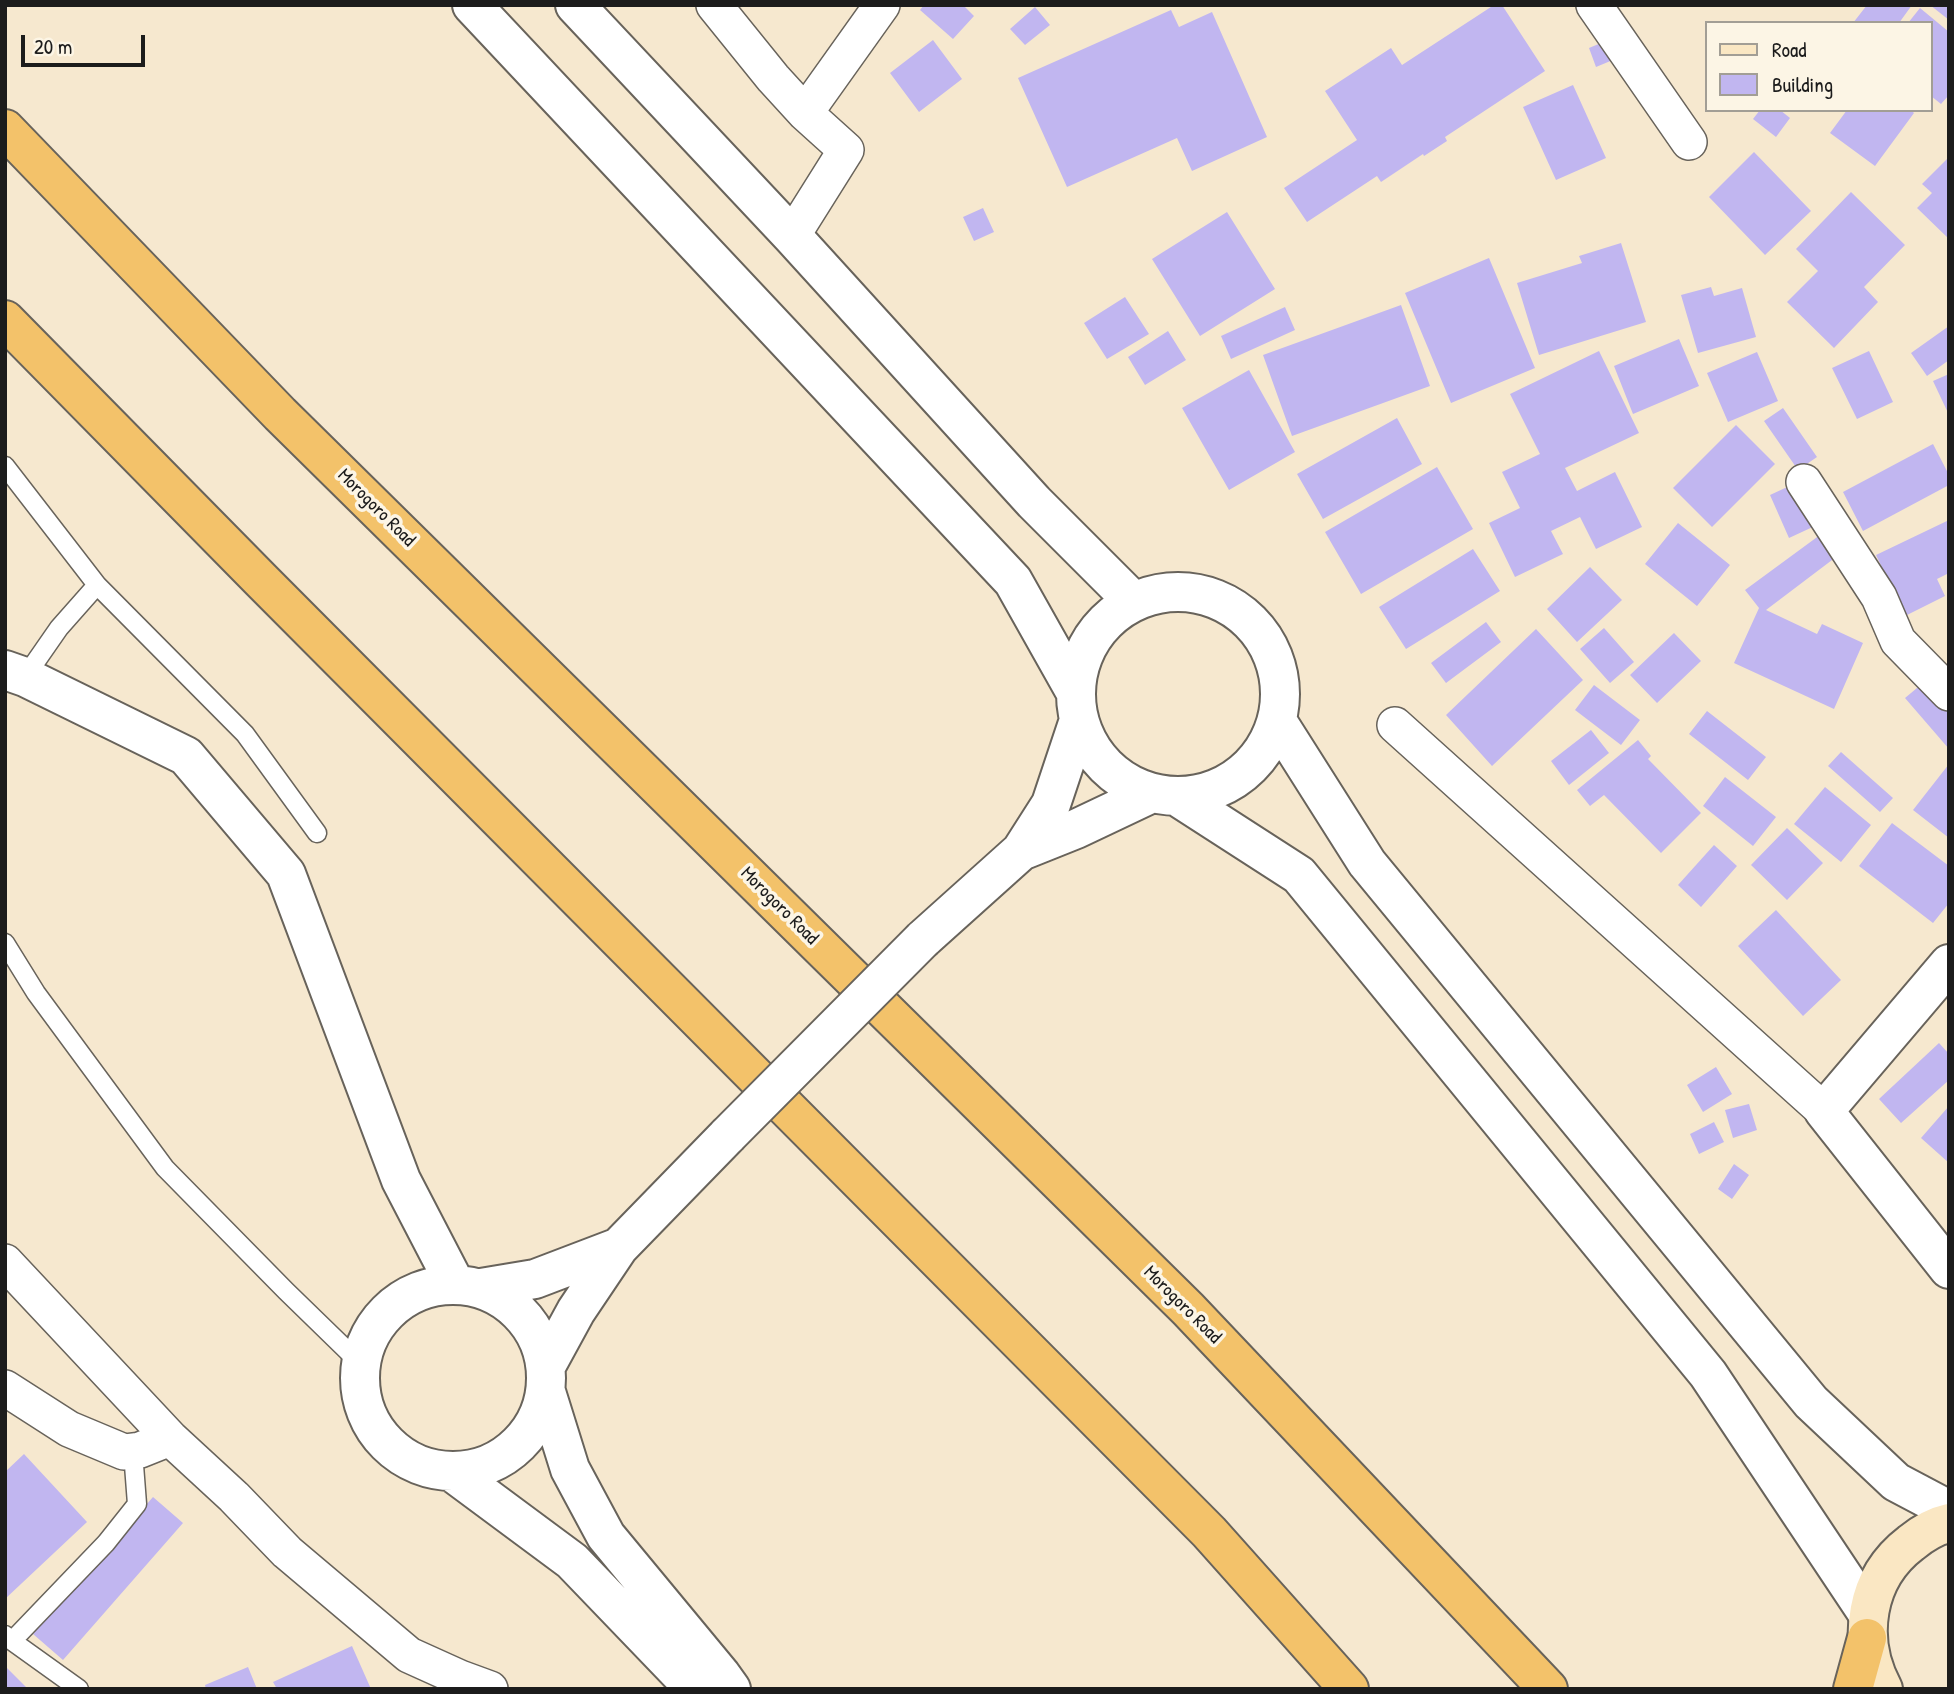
<!DOCTYPE html>
<html>
<head>
<meta charset="utf-8">
<style>
	body { margin:0 }
	#map { position:relative; width:1954px; height:1694px; overflow:hidden; background:#f6e8cf; font-family:"Patrick Hand",sans-serif }
	canvas { display:block }
	.frame { position:absolute; inset:0; border:7px solid #1c1c1c; pointer-events:none }
	.legend { position:absolute; left:1705px; top:21px; width:228px; height:91px; box-sizing:border-box; background:#fcf5e5; border:2px solid #a29e95; margin:0; padding:9px 12px; list-style:none; font-size:21px; color:#1c1c1c }
	.legend li { display:flex; align-items:center; gap:14px; height:35px }
	.legend b { width:35px; border:2px solid #a29e95 }
	.scale { position:absolute; left:21px; top:35px; width:124px; height:32px; box-sizing:border-box; border:4px solid #1c1c1c; border-top:0; padding-left:9px; font-size:21px; line-height:24px; white-space:nowrap; color:#1c1c1c; -webkit-text-stroke:5px #fcf5e5; paint-order:stroke }
</style>
</head>
<body>
<div id="map">
<canvas width="1954" height="1694"></canvas>
<div class="frame"></div>
<ul class="legend">
<li><b style="height:9px;background:#fae7c3"></b>Road</li>
<li><b style="height:19px;background:#c1b6f0"></b>Building</li>
</ul>
<div class="scale">20 m</div>
</div>
<script>
const ctx = document.querySelector('canvas').getContext('2d');
ctx.lineJoin = 'round';
function fill(path, color) {
  ctx.fillStyle = color;
  ctx.fill(path, 'evenodd');
}
function strokePath(path, color, width, dash) {
  ctx.strokeStyle = color;
  ctx.lineWidth = width;
  ctx.lineCap = dash ? 'butt' : 'round';
  ctx.setLineDash(dash || []);
  ctx.stroke(path);
}
function drawText(font, color, halo, rows, align = 'center') {
  ctx.font = font + ' "Patrick Hand",sans-serif';
  ctx.lineWidth = 7;
  ctx.setLineDash([]);
  ctx.textBaseline = 'middle';
  ctx.strokeStyle = halo;
  ctx.fillStyle = color;
  for (const [text, x, y, turn = 0] of rows) {
    ctx.save();
    ctx.translate(x, y);
    ctx.rotate((+turn || 0) * Math.PI / 180);
    ctx.textAlign = isNaN(turn) ? turn : align;
    if (halo) ctx.strokeText(text, 0, 0);
    ctx.fillText(text, 0, 0);
    ctx.restore();
  }
}
const building = new Path2D(`
	M924,5H963L974,16L953,39L920,10Z
	M1494,5H1502L1545,71L1445,137L1447,141L1424,156L1423,154L1381,182L1377,176L1307,222L1284,188L1357,140L1325,91L1391,48L1402,65Z
	M1867,5H1912L1899,23H1853Z
	M1930,5H1949V20Z
	M1035,7L1050,25L1025,45L1010,29Z
	M1920,8L1949,32V95L1941,104L1931,96V23H1908Z
	M1171,10L1179,27L1212,12L1267,137L1192,171L1177,138L1067,187L1018,78Z
	M1613,38L1620,57L1596,67L1589,48Z
	M933,40L962,79L919,112L890,73Z
	M1573,85L1606,158L1556,180L1523,107Z
	M1760,110H1780L1790,118L1776,137L1753,119Z
	M1847,110H1911L1914,113L1875,166L1830,133Z
	M1754,152L1811,211L1765,255L1709,197Z
	M1949,157V239L1917,208L1932,193L1922,184Z
	M1851,192L1905,245L1864,287L1878,302L1834,348L1787,302L1818,271L1796,249Z
	M983,208L994,232L974,241L963,217Z
	M1227,212L1275,289L1200,336L1152,259Z
	M1621,243L1646,322L1539,355L1517,283L1582,263L1579,256Z
	M1489,258L1535,368L1451,403L1405,293Z
	M1711,287L1714,296L1742,288L1756,337L1698,353L1681,295Z
	M1125,297L1149,334L1107,359L1084,323Z
	M1401,305L1430,386L1292,436L1263,355Z
	M1285,307L1295,330L1231,359L1221,336Z
	M1949,326V360L1927,376L1911,353Z
	M1168,331L1186,360L1145,385L1128,357Z
	M1679,339L1699,386L1633,414L1614,366Z
	M1599,351L1639,433L1565,468L1577,491L1615,472L1642,527L1596,549L1580,517L1551,531L1563,554L1515,577L1489,523L1520,508L1502,472L1540,454L1510,394Z
	M1869,351L1893,402L1857,419L1832,368Z
	M1757,352L1778,401L1728,422L1707,373Z
	M1249,370L1295,452L1229,490L1182,408Z
	M1949,374V415L1933,381Z
	M1783,408L1817,457L1798,470L1764,421Z
	M1397,418L1422,464L1323,519L1297,474Z
	M1736,425L1775,464L1712,527L1673,488Z
	M1933,444L1949,475V485L1863,531L1843,492Z
	M1437,467L1473,529L1361,594L1325,532Z
	M1798,482L1817,525L1789,538L1770,495Z
	M1949,520V573L1937,579L1945,596L1905,616L1876,555Z
	M1678,523L1730,565L1697,606L1645,564Z
	M1824,532L1840,554L1766,610L1817,634L1822,624L1863,643L1834,709L1734,663L1759,608L1745,590Z
	M1473,549L1500,591L1406,649L1379,607Z
	M1590,567L1622,600L1577,642L1547,609Z
	M1486,622L1501,642L1446,683L1431,663Z
	M1604,628L1634,662L1610,683L1580,649Z
	M1536,629L1583,680L1492,766L1446,715Z
	M1674,633L1701,661L1657,703L1630,675Z
	M1929,678L1949,702V749L1905,698Z
	M1594,685L1640,720L1621,745L1575,710Z
	M1707,711L1766,757L1748,780L1689,734Z
	M1591,730L1609,753L1569,785L1551,761Z
	M1638,740L1651,756L1648,759L1701,813L1661,853L1604,795L1590,806L1577,790Z
	M1841,752L1893,798L1880,812L1828,766Z
	M1949,764V838L1913,810Z
	M1725,777L1776,817L1753,846L1703,806Z
	M1825,787L1871,825L1841,862L1794,824Z
	M1892,823L1949,866V903L1933,923L1859,866Z
	M1787,828L1823,863L1787,900L1751,865Z
	M1714,845L1737,866L1701,907L1678,885Z
	M1776,910L1841,980L1803,1016L1738,946Z
	M1939,1043L1949,1054V1080L1901,1123L1879,1099Z
	M1716,1067L1732,1094L1703,1112L1687,1085Z
	M1749,1104L1757,1130L1733,1138L1725,1110Z
	M1949,1106V1163L1921,1138Z
	M1714,1122L1724,1142L1699,1154L1690,1134Z
	M1734,1164L1749,1175L1732,1199L1718,1189Z
	M24,1454L87,1522L5,1599V1472Z
	M153,1497L183,1523L63,1660L33,1634Z
	M352,1646L371,1689H277L273,1682Z
	M5,1666L28,1689H5Z
	M248,1667L257,1689H206L205,1685Z`);
const service = new Path2D(`
	M5,466L97,585L59,628L25,677
	M97,585L245,734L317,833
	M5,943L36,993L165,1168L286,1291L360,1363
	M5,1635L12,1641L79,1689
	M12,1641L106,1543L137,1504L133,1452`);
const minor = new Path2D(`
	M714,5L773,78L805,113L846,150L792,236
	M1594,5L1689,142
	M805,113L882,5
	M1804,482L1879,597L1898,641L1949,693
	M1395,725L1824,1111
	M5,1262L170,1438L234,1497L287,1552L409,1655L460,1678L490,1689
	M5,1388L69,1429L124,1452L140,1450L170,1438`);
const tertiary = new Path2D(`
	M472,5L1013,581L1076,693
	M575,5L792,236L1034,502L1133,601
	M1076 694a102 102 0 1 1 204 0a102 102 0 1 1-204 0Z
	M5,670L25,677L186,756L286,874L401,1180L455,1284
	M1277,721L1367,863L1811,1402L1896,1482L1949,1510
	M1178,797L1299,875L1708,1374L1868,1614
	M1021,851L1076,829L1152,793
	M923,939L1021,851L1051,804L1079,720
	M1949,964L1824,1111L1949,1269
	M360 1378a93 93 0 1 1 186 0a93 93 0 1 1-186 0Z
	M481,1288L535,1279L619,1247
	M546,1366L576,1311L619,1247L728,1135
	M546,1392L570,1469L606,1536L721,1675L731,1689
	M452,1472L572,1561L695,1689`);
const secondary = new Path2D(`
	M1883,1689C1856,1639 1865,1578 1911,1543C1922,1534 1935,1526 1949,1523`);
const trunk = new Path2D(`
	M5,129L280,414L1188,1309L1548,1689
	M5,320L262,581L1209,1532L1349,1689
	M1853,1689L1867,1638`);
const tertiaryBridge = new Path2D(`
	M728,1135L923,939`);
const streetNames = [
	["Morogoro Road",376,508,45],
	["Morogoro Road",779,906,45],
	["Morogoro Road",1182,1305,45]
];
fill(building, '#c1b6f0');
strokePath(service, '#68635b', 21);
strokePath(minor, '#68635b', 38);
strokePath(tertiary, '#68635b', 42);
strokePath(secondary, '#68635b', 42);
strokePath(trunk, '#68635b', 42);
strokePath(service, '#fff', 18);
strokePath(minor, '#fff', 35);
strokePath(tertiary, '#fff', 38);
strokePath(secondary, '#fae7c3', 38);
strokePath(trunk, '#f3c26a', 38);
strokePath(tertiaryBridge, '#68635b', 42, []);
strokePath(tertiaryBridge, '#fff', 38);
drawText('19px', '#1c1c1c', '#fcf5e5', streetNames);
</script>
</body>
</html>
